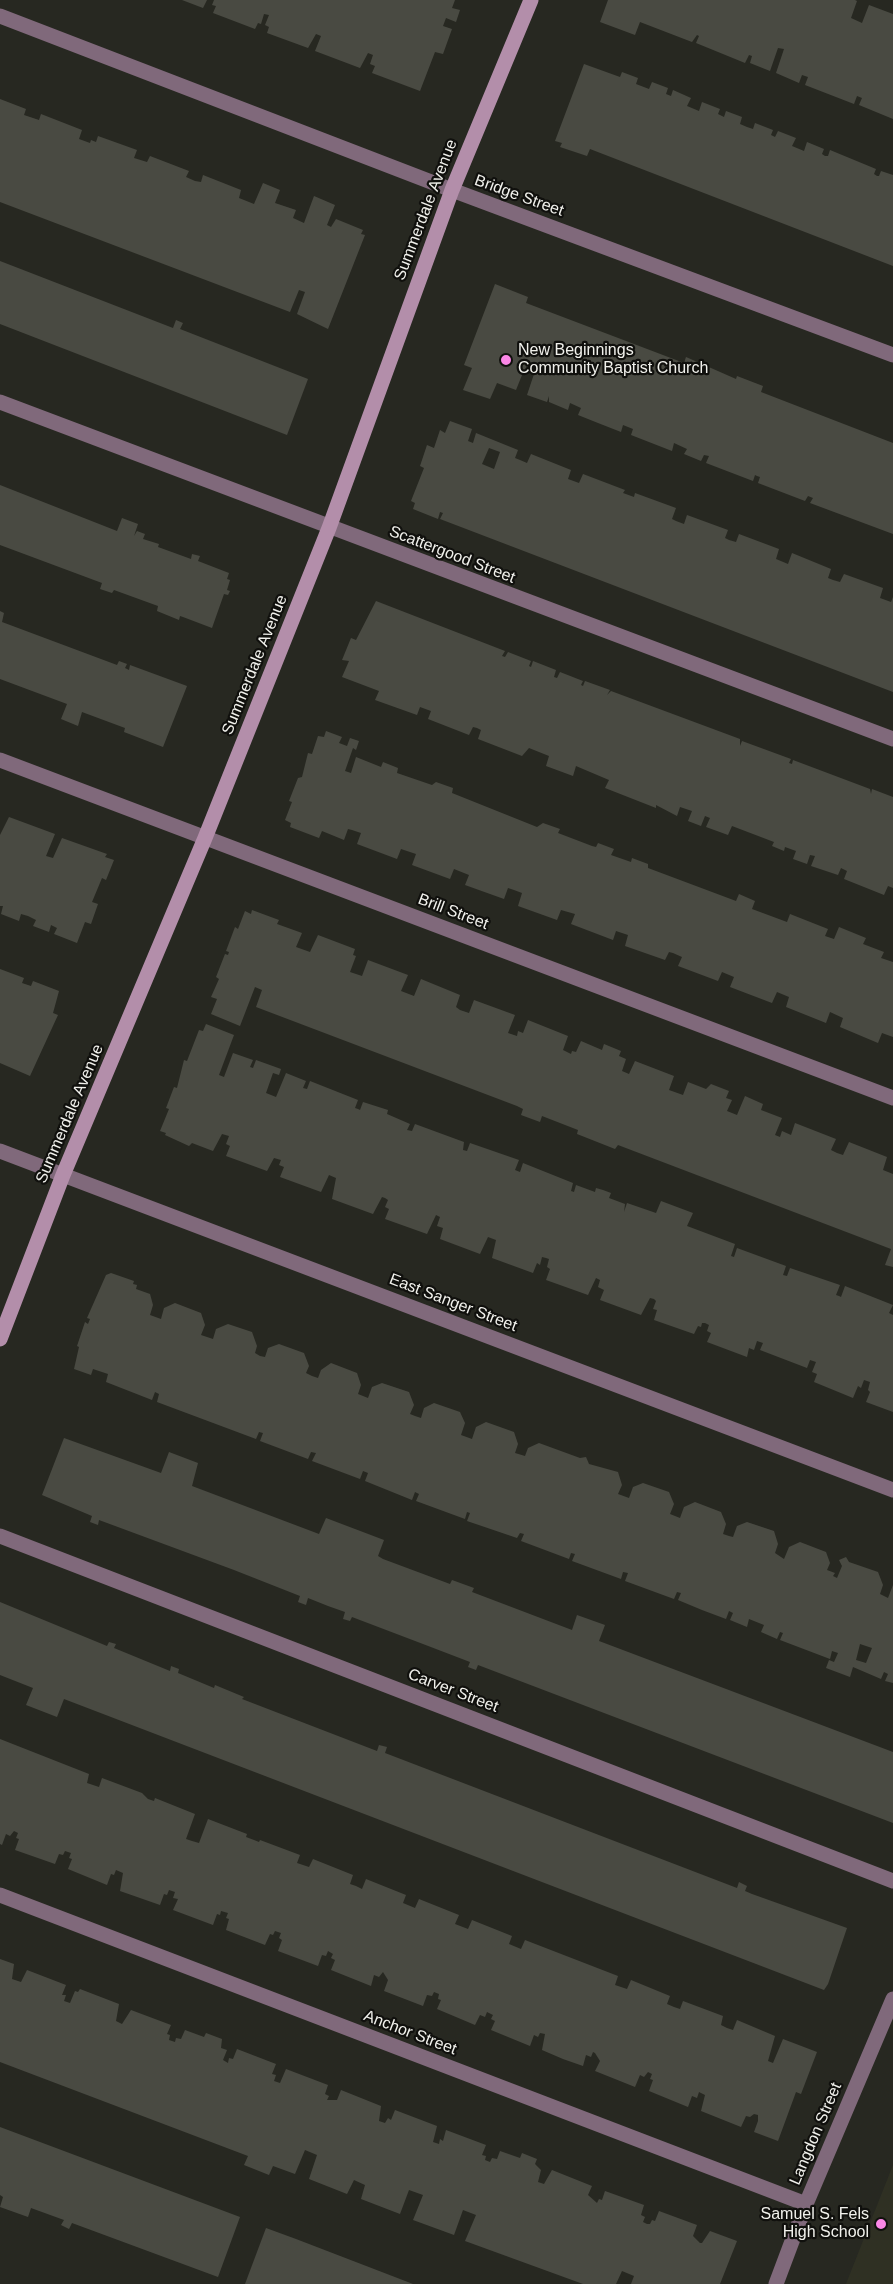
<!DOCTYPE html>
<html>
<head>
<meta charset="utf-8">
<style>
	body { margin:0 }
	canvas { display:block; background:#272821 }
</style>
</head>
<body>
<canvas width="893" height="2284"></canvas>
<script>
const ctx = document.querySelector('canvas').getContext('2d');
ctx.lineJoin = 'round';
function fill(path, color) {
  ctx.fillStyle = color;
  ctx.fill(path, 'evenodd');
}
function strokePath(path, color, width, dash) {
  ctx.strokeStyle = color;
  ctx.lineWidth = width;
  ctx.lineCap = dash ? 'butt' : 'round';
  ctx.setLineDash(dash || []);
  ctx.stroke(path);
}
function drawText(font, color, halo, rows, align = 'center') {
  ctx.font = font + ' Helvetica,sans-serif';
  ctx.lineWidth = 4.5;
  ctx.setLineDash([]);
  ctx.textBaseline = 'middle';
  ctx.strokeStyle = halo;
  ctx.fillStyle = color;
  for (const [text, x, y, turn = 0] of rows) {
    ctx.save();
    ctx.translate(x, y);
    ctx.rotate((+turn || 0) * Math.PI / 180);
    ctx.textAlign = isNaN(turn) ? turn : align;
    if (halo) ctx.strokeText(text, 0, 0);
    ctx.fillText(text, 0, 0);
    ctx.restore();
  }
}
const built = new Path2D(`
	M893,2165V2284H846Z`);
const building = new Path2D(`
	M182,0H207L203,8Z
	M214,0H455L452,8L460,10L456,22L446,18L443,26L452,29L443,54L435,52L420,91L372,73L375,66L370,64L373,55L368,53L360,68L315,51L321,36L316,34L308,48L267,33L269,27L265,25L269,15L264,14L261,24L258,23L255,29L213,13L216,6L212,5Z
	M608,0H855L857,1L851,18L862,23L869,5L893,14V119L859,105L862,98L857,96L854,104L805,85L808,77L802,75L799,83L776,73L784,49L778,48L770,71L750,63L752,56L749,55L745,63L696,43L699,36L697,35L692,42L640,22L635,35L600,22Z
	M584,64L620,77L622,72L638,78L636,84L649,89L652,82L668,88L666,94L671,96L673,90L691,98L687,106L699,111L702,102L720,109L718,114L724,117L726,111L742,117L740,124L747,127L753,129L755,123L773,130L771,135L775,137L778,131L796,138L792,146L804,151L807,142L824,149L822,154L825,156H828L830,150L876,169L874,174L877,176H879L881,171L893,175V266L590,149L587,156L560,147L562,143L555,141Z
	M0,99L26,109L24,115L39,120L41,114L82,130L79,139L90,143L91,140L96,142L98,136L137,150L134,158L147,162L150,156L189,171L186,177L195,181L201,182L203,175L241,190L239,198L254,204L263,183L280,190L275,203L296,210L293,218L304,223L314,196L335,205L327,225L331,227L336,219L363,230L361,234L365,235L328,329L297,314L305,292L299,290L290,312L0,202Z
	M0,261L173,328L176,320L183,323L180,329L308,379L287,435L0,324Z
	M495,284L528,297L526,303L684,363L686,357L736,379L737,376L763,386L761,392L893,443V534L810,503L813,498L808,496L805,501L758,483L760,477L757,476L755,475L753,481L706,463L709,456L704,455L701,461L684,454L687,449L674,443L672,451L631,435L633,429L623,425L621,432L598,423L578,415L581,408L570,403L568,410L549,402V396L547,402L527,395L534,374L532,367L524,370L516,390L497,383L490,399L463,390L472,368L464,365Z
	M450,421L472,429L468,441L473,443L476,433L518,450L515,458L520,460L527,463L531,454L571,470L568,479L579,483L583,474L625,490L623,493L634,497L635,493L676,508L672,519L676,521L684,524L687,515L728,530L725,538L729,540L736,542L739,534L779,549L776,559L788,564L792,553L831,569L828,578L833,580L840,582L844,574L883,588L880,598L891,602L893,597V692L440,519L443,513L440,512L438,519L413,509L415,503L411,501L424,468L420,466L427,445L434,448L440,430L445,433ZM489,448L500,452L494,469L482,464Z
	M0,485L117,531L122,518L138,524L134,536L137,531L145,534L143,539L159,544L158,547L191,559L192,554L200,556L198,561L229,573L227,579L230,580L227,590L230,591L228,595L224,594L212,628L183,617L180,616L179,620L157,611L158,606L114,590L112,593L100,589L102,583L0,545Z
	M376,601L505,651L502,656L505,657L508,652L531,661L529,666L531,667L533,661L556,670L554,677L557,678L560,672L583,681L581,685L583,686L585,681L610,690L607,695L611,691L740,739V746L742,741L791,759L789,763L792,764L793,760L870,789L871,794L872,789L893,797V888L888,886L884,895L844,879L847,871L841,868L838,875L811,866L815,856L810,855L807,864L793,859L796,851L785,847L784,851L772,846L774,842L732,826L728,835L706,827L710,818L705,816L701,826L688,821L692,811L680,807L677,816L656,805V808L605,788L609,780L583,769L576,766L573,776L546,766L549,756L529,748L522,756L478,739L481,730L477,728L473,727L469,735L428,719L431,711L420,707L417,715L375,700L379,691L342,677L349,661L342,660L351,638L356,640Z
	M0,611L4,613L2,622L117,665L119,661L127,664L125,668L129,670L130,665L187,686L163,747L124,732L125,728L82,712L78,726L61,719L67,704L0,679Z
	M326,731L342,737L339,743L347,746L350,738L359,741L356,750L353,748L345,771L351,773L356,757L381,767L383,762L398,768L397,773L432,785L436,782L453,788L452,793L537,827L543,823L560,829L558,833L592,846L596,847L598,843L614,849L611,855L631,862L632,858L648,864V868L736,901L739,894L755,901L752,909L787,922L790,914L828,929L825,936L834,939L839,927L866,938L863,944L884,952L881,958L893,962V1037L882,1033L878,1043L840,1027L843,1018L830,1012L826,1023L786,1007L789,997L777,992L772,1003L730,987L734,977L722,972L718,981L678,966L682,957L673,953L669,952L665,960L625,946L628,935L616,931L613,940L571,924L575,914L561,910L557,920L518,906L522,893L514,890L508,888L504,899L465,885L469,875L454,869L450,879L412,865L416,854L401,849L397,859L357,844L361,833L352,830L348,829L344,840L322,831L319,838L290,827L291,823L285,820L292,802L289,801L298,778L302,777L308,753L312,754L318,736L324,737Z
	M9,817L55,834L46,856L53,858L62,838L107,854L105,857L114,860L106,880L102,878L92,902L98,904L91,924L85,922L77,943L54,934L57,928L51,925L49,932L33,926L36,920L28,916L21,914L19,921L1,914L3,906H0V835Z
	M252,910L279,920L277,924L302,933L296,947L310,952L318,935L355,949L353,955L356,956L350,972L362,976L368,960L408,975L401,991L414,996L421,979L460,995L456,1007L460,1010L469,1013L474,1000L515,1015L508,1033L517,1036L518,1031L523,1033L528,1020L568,1036L563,1050L571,1054L572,1051L576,1052L581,1041L602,1050L604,1044L621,1051L619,1056L626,1059L622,1071L629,1074L635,1061L674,1076L669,1090L683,1095L688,1082L706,1089L711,1084L729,1091L726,1098L732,1100L727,1111L737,1115L745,1096L763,1104L761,1110L782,1118L775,1135L780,1137L782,1131L791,1135L795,1123L836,1139L831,1150L837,1153L843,1155L849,1142L887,1157L883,1170L893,1174V1267L885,1265L891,1249L618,1145L615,1149L577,1134L578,1130L542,1116L540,1122L521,1115L523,1109L517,1106L256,1007L262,990L255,987L240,1026L211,1014L217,999L211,997L219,979L216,977L225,954L228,955L229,952L226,951L235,927L238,929L245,911L251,914Z
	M0,969L24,978L22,983L31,986L33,981L59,991L53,1013L58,1015L30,1076L0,1063Z
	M206,1024L234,1035L219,1075L224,1077L233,1053L253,1060L250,1067L253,1068L256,1060L281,1069L279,1075L273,1073L266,1093L276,1097L286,1073L306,1081L303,1088L307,1089L310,1081L358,1100L355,1108L358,1109L360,1110L363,1102L388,1110L387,1114L410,1124L407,1130L412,1131L415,1124L464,1142L463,1150L467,1151L470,1143L519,1160L515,1170L520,1172L523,1163L573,1183L571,1191L574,1192L576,1185L595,1192L596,1188L603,1190L611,1193L609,1198L625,1204L624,1212L627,1203L656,1213L661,1201L693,1213L687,1226L735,1244L731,1256L734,1257L737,1248L786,1266L783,1275L787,1276L790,1268L840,1285L836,1295L839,1296L841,1297L845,1286L893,1305L889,1313L893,1315V1412L866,1402L870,1392L868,1390L870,1382L864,1380L861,1388L858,1386L853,1398L814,1382L817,1374L812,1372L816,1362L810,1360L807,1368L760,1350L763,1343L757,1341L754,1350L749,1348L747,1357L707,1342L711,1333L707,1331L709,1325L705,1323H702L701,1327L698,1326L694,1334L654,1320L657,1310L653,1309L656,1301L654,1299L650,1298L641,1315L600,1300L604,1290L598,1287L600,1280L596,1278L588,1295L546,1280L550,1269L547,1267L549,1259L546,1258L542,1257L540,1265L537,1263L533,1273L492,1258L496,1240L488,1237L480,1254L440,1239L443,1228L437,1226L440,1217L436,1215L427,1234L385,1219L389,1209L385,1207L388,1200L385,1198L382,1197L373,1214L332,1199L336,1178L329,1175L321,1192L280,1177L284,1167L279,1165L281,1160L274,1158L267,1171L226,1156L230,1146L226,1144L229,1136L222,1134L213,1151L192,1143L189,1146L165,1135L166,1133L160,1131L169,1109L166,1108L174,1087L177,1088L184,1060L187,1061L199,1030L203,1031Z
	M111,1273L134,1281L133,1284L137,1285L136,1289L150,1294L153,1305L150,1315L161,1319L164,1308L175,1303L201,1313L205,1325L201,1335L213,1339L216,1329L228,1324L252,1332L257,1346L255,1353L260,1356L265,1357L268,1348L279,1344L304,1353L309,1366L306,1373L312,1376L318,1378L321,1370L331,1363L357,1373L361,1385L358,1394L368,1398L372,1387L382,1383L409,1392L414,1405L410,1414L415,1416L421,1418L424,1408L434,1403L460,1412L465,1423L461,1435L472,1439L476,1427L486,1422L514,1432L518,1444L515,1453L525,1456L528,1448L539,1443L580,1458L586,1457L589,1464L618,1472L622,1485L618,1494L629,1498L633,1487L643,1483L669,1492L674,1504L670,1514L680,1518L684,1507L695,1502L721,1512L726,1524L723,1534L729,1536L733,1537L737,1526L747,1522L774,1531L778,1544L775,1553L784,1559L789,1547L800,1542L826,1552L830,1563L827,1570L835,1573L833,1576L837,1578L842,1566L839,1560L846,1557L849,1562L878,1572L883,1585L880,1594L888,1598L893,1585V1683L885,1681L888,1674L884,1672L881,1679L853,1667L850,1677L826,1668L829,1660L834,1662L838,1653L832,1651L830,1659L780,1640L783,1633L780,1632L777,1639L761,1632L764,1625L749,1619L747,1627L730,1620L733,1613L729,1611L726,1619L702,1610L678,1600L681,1593L677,1592L674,1599L625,1581L628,1573L623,1572L621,1579L572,1561L575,1554L571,1553L569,1559L521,1541L524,1534L520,1533L517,1538L467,1521L470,1513L467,1512L465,1519L416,1501L419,1494L415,1492L412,1500L365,1481L368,1473L363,1471L360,1479L312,1461L316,1453L311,1452L308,1459L260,1441L263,1433L259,1432L256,1439L157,1402L159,1394L155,1392L152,1400L106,1382L108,1374L93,1369L91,1375L74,1369L79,1347L77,1346L85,1322L88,1324L90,1319L87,1318L106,1275ZM860,1644L872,1648L866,1663L856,1660Z
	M64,1438L161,1473L169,1452L198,1463L192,1486L319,1534L326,1518L384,1540L378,1556L383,1559L450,1584L452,1580L474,1588L472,1592L572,1630L577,1615L605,1625L599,1641L893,1752V1823L478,1665L476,1670L468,1667L470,1662L423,1644L352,1617L350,1621L343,1619L345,1612L328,1606L308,1598L306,1605L298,1602L300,1596L234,1570L99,1520L98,1525L90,1522L92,1516L42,1495Z
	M0,1602L107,1646L109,1642L116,1644L114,1648L170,1671L171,1666L179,1669L178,1673L214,1688L215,1685L244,1697L242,1699L377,1751L379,1745L387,1747L385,1753L737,1888L739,1882L747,1886L745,1891L752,1894L847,1928L828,1984L824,1990L64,1699L57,1717L26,1705L33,1688L0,1675Z
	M0,1739L89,1774L87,1783L99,1787L102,1778L142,1793L148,1799L154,1801L155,1798L195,1814L186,1839L192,1841L199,1843L208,1819L247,1834L246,1837L254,1840L259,1842L260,1840L300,1855L297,1863L309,1867L313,1859L353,1875L350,1884L356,1886L362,1889L366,1879L406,1895L403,1903L415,1908L419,1899L459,1915L455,1924L468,1929L472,1920L512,1936L509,1944L521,1949L525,1940L618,1976L615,1985L627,1989L631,1980L670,1996L667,2004L674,2007L680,2009L683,2001L723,2016L721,2025L727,2028L733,2030L737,2020L775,2036L768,2061L773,2063L783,2039L817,2052L801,2094L796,2092L778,2141L754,2132L758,2121V2115L754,2114L750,2117L746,2116L741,2127L701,2111L705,2095L699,2092L697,2098L692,2096L688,2107L649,2091L653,2080L650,2079L652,2074L648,2072L644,2077L640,2075L635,2087L595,2071L600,2061L595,2053L593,2052L591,2057L586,2055L583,2066L563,2059L542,2050L545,2034L540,2033L538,2037L534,2035L530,2046L491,2030L495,2021L491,2019L493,2015L487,2012L485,2017L480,2015L475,2025L437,2009L441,2000L438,1999L439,1994L434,1992L432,1996L427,1995L423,2006L384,1991L388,1980L383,1972L379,1977L374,1975L371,1986L331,1970L335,1960L331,1958L333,1954L328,1951L326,1956L322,1955L318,1966L278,1951L282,1940L279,1938L281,1933L275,1931L273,1935L270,1934L265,1945L226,1930L229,1919L226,1918L228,1913L221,1911L220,1915L217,1914L213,1925L173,1910L178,1899L173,1898L175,1892L169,1890L167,1895L164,1894L160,1905L120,1891L123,1873L116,1870L114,1875L111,1874L107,1885L68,1869L72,1859L69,1858L71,1853L65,1851L63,1855L59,1854L55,1864L15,1850L19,1839L16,1838L18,1833L14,1831L10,1836L6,1834L2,1845L0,1844Z
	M0,1959L14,1964L12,1979L21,1982L27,1970L66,1985L62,1995H66L64,2001L70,2003L75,1991L78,1992L80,1989L119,2004L116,2021L122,2024L131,2010L171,2025L167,2034L170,2035L169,2040L175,2042L176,2038L181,2039L185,2030L204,2037L206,2033L222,2039L221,2048L227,2050L223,2060L228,2063L229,2058L233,2059L237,2049L276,2064L272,2074L276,2075L274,2081L280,2083L286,2069L328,2085L325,2094L329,2096L327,2100H337L341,2090L381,2106L379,2121L385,2123L388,2118L391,2120L395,2110L437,2126L433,2142L439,2144L440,2139L443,2141L446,2130L486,2145L482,2155L486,2156L485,2160L490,2162L492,2158L497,2159L500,2151L520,2158L522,2153L537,2159L535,2164L541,2170L538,2182L544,2184L552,2170L592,2186L588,2195L597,2203L599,2199L602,2200L605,2191L644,2205L641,2215L645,2217L643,2222L647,2224H650L652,2220L655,2221L659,2211L697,2225L693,2236L700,2243H702L710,2231L737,2241L720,2284H631L634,2276L622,2271L616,2284H583L465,2241L476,2215L463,2210L454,2235L413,2220L423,2195L409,2190L400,2214L361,2199L365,2185L354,2180L347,2194L309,2179L317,2155L305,2150L295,2174L273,2166L269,2175L244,2165L248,2156L0,2062Z
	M0,2127L240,2217L218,2277L72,2223L69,2229L61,2225L64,2220L31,2208L28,2217L0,2207L3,2197L0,2195Z
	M266,2228L296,2239L413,2284H245Z`);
const minor = new Path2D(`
	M0,16L452,190L893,355
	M0,402L893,739
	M0,760L893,1098
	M0,1151L893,1490
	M0,1536L893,1881
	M0,1895L806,2204`);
const tertiary = new Path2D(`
	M776,2284L806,2204L893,1999`);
const secondary = new Path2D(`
	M0,1339L63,1175L205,838L329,528L452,190L531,0`);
const markers = [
	[506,360,6,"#fb87e6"],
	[881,2224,6,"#fb87e6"]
];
const streetNames = [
	["Bridge Street",519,196,20],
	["Summerdale Avenue",426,210,-69],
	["Scattergood Street",452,555,21],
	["Summerdale Avenue",255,665,-68],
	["Brill Street",453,912,21],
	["Summerdale Avenue",70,1114,-67],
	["East Sanger Street",453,1303,21],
	["Carver Street",453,1691,21],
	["Anchor Street",410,2033,21],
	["Langdon Street",816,2134,-67]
];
const poiNames = [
	["New Beginnings",518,351],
	["Community Baptist Church",518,369],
	["Samuel S. Fels",869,2215,"right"],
	["High School",869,2233,"right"]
];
fill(built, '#2f3023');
fill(building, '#494a42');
strokePath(minor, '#80697b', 15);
strokePath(tertiary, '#80697b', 15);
strokePath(secondary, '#b38eaa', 15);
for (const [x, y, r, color] of markers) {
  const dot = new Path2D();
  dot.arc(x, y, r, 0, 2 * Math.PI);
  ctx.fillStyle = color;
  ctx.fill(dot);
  strokePath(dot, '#10100d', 2);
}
drawText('16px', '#f1f1ec', '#10100d', streetNames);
drawText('16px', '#f1f1ec', '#10100d', poiNames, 'left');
</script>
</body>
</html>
